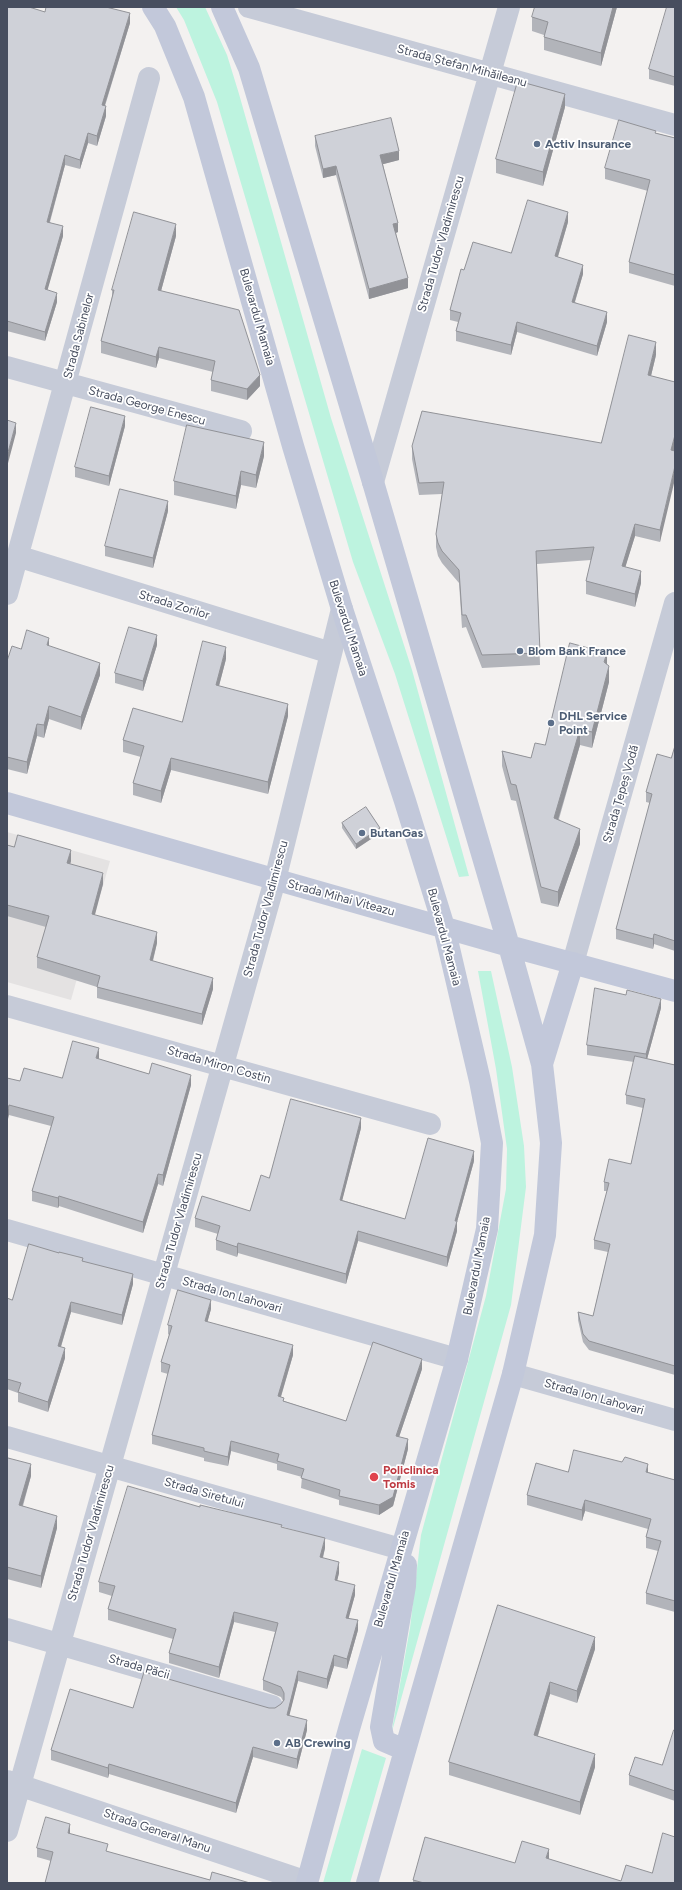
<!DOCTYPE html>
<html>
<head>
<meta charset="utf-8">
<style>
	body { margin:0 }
	#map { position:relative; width:682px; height:1890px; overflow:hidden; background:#f3f1f0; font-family:Figtree,sans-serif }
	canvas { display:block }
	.frame { position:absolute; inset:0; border:8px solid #474e5f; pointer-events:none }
</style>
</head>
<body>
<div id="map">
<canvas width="682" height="1890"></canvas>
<div class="frame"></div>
</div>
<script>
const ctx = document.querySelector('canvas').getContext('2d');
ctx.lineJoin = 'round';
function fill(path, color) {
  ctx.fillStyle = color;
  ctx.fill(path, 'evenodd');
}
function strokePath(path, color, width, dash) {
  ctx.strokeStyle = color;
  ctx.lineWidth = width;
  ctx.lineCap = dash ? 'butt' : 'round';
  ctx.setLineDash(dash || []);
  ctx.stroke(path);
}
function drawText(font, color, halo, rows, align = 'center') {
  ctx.font = font + ' Figtree,sans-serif';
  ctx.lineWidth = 3.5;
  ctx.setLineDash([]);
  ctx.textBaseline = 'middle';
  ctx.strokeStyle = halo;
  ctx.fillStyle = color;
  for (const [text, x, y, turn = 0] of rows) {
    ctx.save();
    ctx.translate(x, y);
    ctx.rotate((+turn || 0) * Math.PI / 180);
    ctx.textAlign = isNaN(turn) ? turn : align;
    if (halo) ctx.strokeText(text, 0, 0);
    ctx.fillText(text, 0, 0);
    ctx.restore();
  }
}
const education = new Path2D(`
	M7,832L110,861L71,1000L7,982Z`);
const green = new Path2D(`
	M176,7H205L227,55L239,94L331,418L412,670L469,876L459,877L395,674L353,562L217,102L184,20Z
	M478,971H491L512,1067L524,1146L526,1187L511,1305L391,1735L410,1628L421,1535L486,1296L506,1189L507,1149L496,1069Z
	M362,1749L386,1758L350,1883H323Z`);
const street = new Path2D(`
	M249,7L675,125
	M7,367L241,431
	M373,482L509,7
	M17,556L331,653
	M7,594L149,78
	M573,963L675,603
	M7,1006L430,1124
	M7,1230L457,1359
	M513,1374L675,1420
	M7,1437L401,1549
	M7,1629L272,1706
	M7,1781L307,1882
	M7,1831L275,880L342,609`);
const secondary = new Path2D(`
	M153,7L165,26L194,97L293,446L342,609L405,801L444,927L480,1081L492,1143L487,1229L457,1359L349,1729L307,1883
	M222,7L249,68L373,482L509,946L542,1064L551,1143L545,1235L513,1374L367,1883
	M7,803L509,946L675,991
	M542,1064L573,963
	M405,1750L384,1741L381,1727L405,1586L406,1565`);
const wall = new Path2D(`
	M7,7L130,23L105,106L106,116L97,146L88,143L80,169L65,165L50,222L63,236L47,290L57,302L45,341L7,331Z
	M617,7L601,66L544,50V35L532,31V17Z
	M675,7V86L649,79V69Z
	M565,107L543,186L496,173V159Z
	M656,133L675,138V286L629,273V262L648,191L605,179V168Z
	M315,136L399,160L383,164L398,232L396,233L408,288L369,299L336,175L323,178L315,146Z
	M568,222L558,257L583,274L575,302L607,322L597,356L517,332L511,355L456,341V331L458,322L450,320V310L464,270L511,253Z
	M176,236L161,291L260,386L247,400L211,391V380L213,372L159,358L156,368L101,353V341L112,297V290Z
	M656,355L651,376L675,382V448L660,542L635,536L625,567L641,583L635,607L586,594V581L591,560L537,564L540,665L482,668L466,627L462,628L459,583L442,563L438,556L436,547V534L442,494L419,495L412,459V446L601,443Z
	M125,426L109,486L75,477V467Z
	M264,456L256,488L241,485L236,509L174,495V481Z
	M168,511L153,568L105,556V546Z
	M157,645L143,691L115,683V673Z
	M49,646L100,675L81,730L49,719L44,738L37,736L27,774L7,769V661L21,649Z
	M226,659L219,686L288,716L268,794L171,770L161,803L133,795V783L141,757L123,752V740L182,722Z
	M607,665L609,682L592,748L580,745L559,819L580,844L558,907L541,903L516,801L511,800L502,766V751L531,758L545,745Z
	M675,746V951L654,944L653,949L616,939V929L650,803L646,802V792L671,758Z
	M342,823L380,833L356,849L342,828Z
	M7,845L71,861L70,864L103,884L94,915L157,943L153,961L213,989L202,1025L97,998V987L37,968V957L46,927L7,916Z
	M661,1008L647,1059L675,1065V1375L589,1350L583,1342L578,1320V1312L593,1316L608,1252L594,1249V1240L607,1191H604V1182L631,1164L643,1108L626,1104V1095L634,1062L587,1055V1045Z
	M99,1059L149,1074L191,1085L163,1186L158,1184L143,1233L59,1206L58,1208L32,1201V1191L51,1126L9,1115L7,1078L20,1081L62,1078Z
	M361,1128L342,1200L405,1219L474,1161L457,1222V1231L447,1267L358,1241L346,1284L238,1253L237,1257L216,1250V1240L218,1234L195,1227V1218L250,1211Z
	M59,1253L83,1261L133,1284L122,1325L71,1312L61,1347L65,1358L48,1412L18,1402V1393L7,1389V1298L12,1300Z
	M211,1309L207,1322L293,1355L281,1397L284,1401L346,1421L422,1369L399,1437L408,1449L393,1506L379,1515L339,1505V1500L301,1488L302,1477L277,1470V1464L231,1451L228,1466L204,1461V1458L152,1444V1435L168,1374L161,1372V1362L169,1335L168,1334V1325Z
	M7,1462L31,1476L23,1506L57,1528L41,1588L7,1579Z
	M622,1462L648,1472L675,1480V1612L646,1604V1593L658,1551L646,1548V1537L648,1529L585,1511L582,1521L527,1505V1495L568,1472Z
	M200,1507L282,1528L325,1548L323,1558L339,1573L337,1580L355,1595L348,1618L358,1630L347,1669L334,1666L327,1689L298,1681L289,1715L307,1730L297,1769L253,1757L236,1813L109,1774L108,1778L51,1760V1750L133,1708H275L281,1704L283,1701L281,1697L263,1690V1680L275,1632L234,1622L219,1678L169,1663V1653L173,1639L108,1620V1609L112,1596L99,1592V1582Z
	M498,1605L595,1649L577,1703L550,1694L538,1736L595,1767L580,1815L449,1775V1762Z
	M675,1730V1801L629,1785V1775L662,1765Z
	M70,1834L108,1852L210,1880L45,1883L51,1861L37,1857V1848Z
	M549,1859L621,1881L652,1873L675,1883H413V1880L515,1863Z`);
const shadedWall = new Path2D(`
	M613,7H617L601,66V53Z
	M130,13V23L102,114V105Z
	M565,94V107L543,186V172Z
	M106,106V116L97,146V136Z
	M88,133V143L80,169V160Z
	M399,151V160L380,165V155Z
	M65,155V165L47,231V222Z
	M336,166V175L323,178V169Z
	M568,212V222L555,266V256Z
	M398,223V232L393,234V224Z
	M176,224V236L158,302V290Z
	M63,226V236L45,299V289Z
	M583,265V274L572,311V302Z
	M408,278V288L369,299V289Z
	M57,293V302L45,341V332Z
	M607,312V322L597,356V346Z
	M517,322V332L511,355V345Z
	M656,342V355L648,388V375Z
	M159,347V358L156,368V357Z
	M260,375V386L247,400V389Z
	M125,416V426L109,486V476Z
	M16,423V433L7,467V456Z
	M675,435V448L671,463V450Z
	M264,442V456L256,488V475Z
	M675,466V479L660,542V530Z
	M241,471V485L236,509V496Z
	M168,501V511L153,568V558Z
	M635,524V536L622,578V566Z
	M641,571V583L635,607V594Z
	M157,635V645L143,691V681Z
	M49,638V651L47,645Z
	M226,647V659L216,697V685Z
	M607,653V669L604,662Z
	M100,663V675L81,730V717Z
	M609,666V682L592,748V732Z
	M288,704V716L268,794V782Z
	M49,706V719L44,738V725Z
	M37,724V736L27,774V762Z
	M580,729V745L554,833V818Z
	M171,758V770L161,803V791Z
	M380,828V833L356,849V844Z
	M580,829V844L558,907V892Z
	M71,850V861L67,874V863Z
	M103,873V884L92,926V914Z
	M157,932V943L150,971V960Z
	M654,934V944L653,949V939Z
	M213,978V989L202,1025V1014Z
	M661,999V1008L646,1063V1054Z
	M99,1048V1058L96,1069V1058Z
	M191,1075V1085L163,1186V1175Z
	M9,1105V1115L7,1123V1113Z
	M361,1118V1128L340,1209V1200Z
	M474,1151V1161L457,1222V1231L447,1267V1257L455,1221Z
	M158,1174V1184L143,1233V1222Z
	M59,1196V1206L58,1208V1198Z
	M358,1231V1241L346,1284V1274Z
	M238,1243V1253L237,1257V1247Z
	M133,1274V1284L122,1325V1315Z
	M211,1300V1309L205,1331V1321Z
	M71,1302V1312L58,1356V1346Z
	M293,1345V1355L278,1406V1396Z
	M65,1348V1358L48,1412V1402Z
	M422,1359V1369L396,1446V1436Z
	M408,1439V1449L393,1506L379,1515V1505Z
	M231,1441V1451L228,1466V1457Z
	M31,1464V1476L19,1517V1505Z
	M648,1464V1475L646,1472Z
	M585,1500V1511L582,1521V1510Z
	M57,1516V1528L41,1588V1576Z
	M325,1538V1548L320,1568V1557Z
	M339,1562V1573L335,1590V1580Z
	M355,1585V1595L346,1628V1618Z
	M234,1612V1622L219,1678V1667Z
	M358,1620V1630L347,1669V1659Z
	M595,1637V1649L577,1703V1691Z
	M334,1655V1666L327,1689V1679Z
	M298,1671V1681L287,1725V1715Z
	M550,1682V1694L534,1748V1735Z
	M307,1720V1730L297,1769V1759Z
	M253,1747V1757L236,1813V1803Z
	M595,1754V1767L580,1815V1802Z
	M109,1764V1774L108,1778V1768Z
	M70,1824V1833L68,1843V1833Z
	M549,1849V1860L546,1858Z`);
const building = new Path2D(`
	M7,7H29L45,12L46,7H106L130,13L102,105L106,106L97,136L88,133L80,160L65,155L47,222L63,226L45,289L57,293L45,332L7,321Z
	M535,7H613L601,53L544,37L548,22L532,17Z
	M667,7H675V77L649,69Z
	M518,81L565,94L543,172L496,159Z
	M391,118L399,151L380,155L398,223L393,224L408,278L369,289L336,166L323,169L315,136Z
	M619,120L656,131L655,133L675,138V275L629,262L650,180L605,168Z
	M528,200L568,212L555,256L583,265L572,302L607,312L597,346L517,322L511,345L456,331L461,313L450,310L461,269L464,270L473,242L511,253Z
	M134,212L176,224L158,290L239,310L260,375L247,389L211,380L215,361L159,347L156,357L101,341L114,290H112Z
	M629,335L656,342L648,375L675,382V435L671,450L675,451V466L660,530L635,524L622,566L641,571L635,594L586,581L594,547L536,551L540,653L482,655L466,615H462L459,570L442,551L438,543L436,534L444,482L419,483L412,446L422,411L601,443Z
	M91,407L125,416L109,476L75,467Z
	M7,420L16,423L7,456Z
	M187,425L264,442L256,475L241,471L236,496L174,481Z
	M120,489L168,501L153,558L105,546Z
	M129,627L157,635L143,681L115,673Z
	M27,630L49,638L47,645L100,663L81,717L49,706L44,725L37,724L27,762L7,757V661L12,646L21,649Z
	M203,641L226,647L216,685L288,704L268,782L171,758L161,791L133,783L144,746L123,740L133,708L182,722Z
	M570,643L607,653L604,662L609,666L592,732L580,729L554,818L580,829L558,892L541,887L516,785L511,784L502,751L531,758L535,743L545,745Z
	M675,746V941L654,934L653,939L616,929L652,794L646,792L657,754L671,758Z
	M366,807L380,828L356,844L342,823Z
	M18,835L71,850L67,863L103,873L92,914L157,932L150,960L213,978L202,1014L97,987L100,976L37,957L49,916L7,905V845L14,847Z
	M595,988L626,995L627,990L661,999L646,1054L587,1045Z
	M73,1041L99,1048L96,1058L149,1074L152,1063L191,1075L163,1175L158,1174L143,1222L59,1196L58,1198L32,1191L54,1117L9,1105L7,1113V1078L20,1081L24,1068L62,1078Z
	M635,1056L675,1065V1366L589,1341L583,1334L578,1312L593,1316L610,1244L594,1240L609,1183L604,1182L609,1159L631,1164L645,1099L626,1095Z
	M291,1099L361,1118L340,1200L405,1219L428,1138L474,1151L455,1221H457L447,1257L358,1231L346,1274L238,1243L237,1247L216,1240L220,1226L195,1218L202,1196L250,1211L261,1175L269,1178Z
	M29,1244L59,1253V1252L83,1258L82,1261L133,1274L122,1315L71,1302L58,1346L65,1348L48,1402L18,1392L21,1383L7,1379V1298L12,1300Z
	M178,1290L211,1300L205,1321L293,1345L278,1396L284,1398L283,1401L346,1421L373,1342L422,1359L396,1436L408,1439L393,1497L379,1505L339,1496L340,1490L301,1478L304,1469L277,1461L279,1454L231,1441L228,1457L204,1451V1448L152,1435L170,1365L161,1362L172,1326L168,1325Z
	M574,1450L622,1462L625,1457L648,1464L646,1472L675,1480V1601L646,1593L661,1541L646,1537L651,1519L585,1500L582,1510L527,1495L536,1463L568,1472Z
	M8,1458L31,1464L19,1505L57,1516L41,1576L7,1567V1462Z
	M128,1486L200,1507V1505L282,1525L281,1527L325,1538L320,1557L339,1562L335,1580L355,1585L346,1618L358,1620L347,1659L334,1655L327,1679L298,1671L287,1715L307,1720L297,1759L253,1747L236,1803L109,1764L108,1768L51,1750L70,1689L133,1708L144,1672L269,1708H275L281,1704L284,1700V1693L281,1687L263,1680L278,1623L234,1612L219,1667L169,1653L176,1629L108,1609L115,1586L99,1582Z
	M498,1605L595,1637L577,1691L550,1682L534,1735L595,1754L580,1802L449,1762Z
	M674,1730H675V1791L629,1775L635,1757L662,1765Z
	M46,1817L70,1824L68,1833L108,1844L106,1851L210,1880L212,1872L250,1883H45L53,1852L37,1848Z
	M663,1833L675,1837V1883H424L413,1880L425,1837L515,1863L522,1841L549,1849L546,1858L621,1881L626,1865L652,1873Z`);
const markers = [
	[537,144,4,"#5c6f8a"],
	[520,651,4,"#5c6f8a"],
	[551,723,4,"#5c6f8a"],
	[362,833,4,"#5c6f8a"],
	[374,1477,5,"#e0444e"],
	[277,1743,4,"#5c6f8a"]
];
const streetNames = [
	["Strada Ștefan Mihăileanu",462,66,15],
	["Strada Tudor Vladimirescu",441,244,-74],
	["Bulevardul Mamaia",257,317,74],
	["Strada Sabinelor",79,336,-75],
	["Strada George Enescu",147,406,15],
	["Strada Zorilor",174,605,17],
	["Bulevardul Mamaia",348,628,72],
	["Strada Țepeș Vodă",621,794,-74],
	["Strada Mihai Viteazu",341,898,15],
	["Strada Tudor Vladimirescu",266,909,-75],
	["Bulevardul Mamaia",444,937,75],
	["Strada Miron Costin",219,1065,16],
	["Strada Tudor Vladimirescu",179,1221,-74],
	["Bulevardul Mamaia",477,1266,-79],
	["Strada Ion Lahovari",232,1295,16],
	["Strada Ion Lahovari",594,1397,16],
	["Strada Siretului",204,1493,16],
	["Strada Tudor Vladimirescu",91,1533,-74],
	["Bulevardul Mamaia",392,1579,-74],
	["Strada Păcii",139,1667,16],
	["Strada General Manu",157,1831,19]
];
const serviceNames = [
	["Activ Insurance",545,144],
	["Blom Bank France",528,651],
	["DHL Service",559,716],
	["Point",559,730],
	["ButanGas",370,833],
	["AB Crewing",285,1743]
];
const healthNames = [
	["Policlinica",383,1470],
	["Tomis",383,1484]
];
fill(education, '#e4e2e2');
fill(green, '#bdf3df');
strokePath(street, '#c6cbd8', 22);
strokePath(secondary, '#c2c8da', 22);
fill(wall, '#b2b4ba');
fill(shadedWall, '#919297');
fill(building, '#cfd1d8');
strokePath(building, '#919297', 1);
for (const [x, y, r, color] of markers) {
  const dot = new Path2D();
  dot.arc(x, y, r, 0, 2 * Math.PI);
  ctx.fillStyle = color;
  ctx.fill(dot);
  strokePath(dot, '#fff', 1.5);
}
drawText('12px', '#474e5f', '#fff', streetNames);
drawText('bold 12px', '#4e5e75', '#fff', serviceNames, 'left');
drawText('bold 12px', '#be3a42', '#fff', healthNames, 'left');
</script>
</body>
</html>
